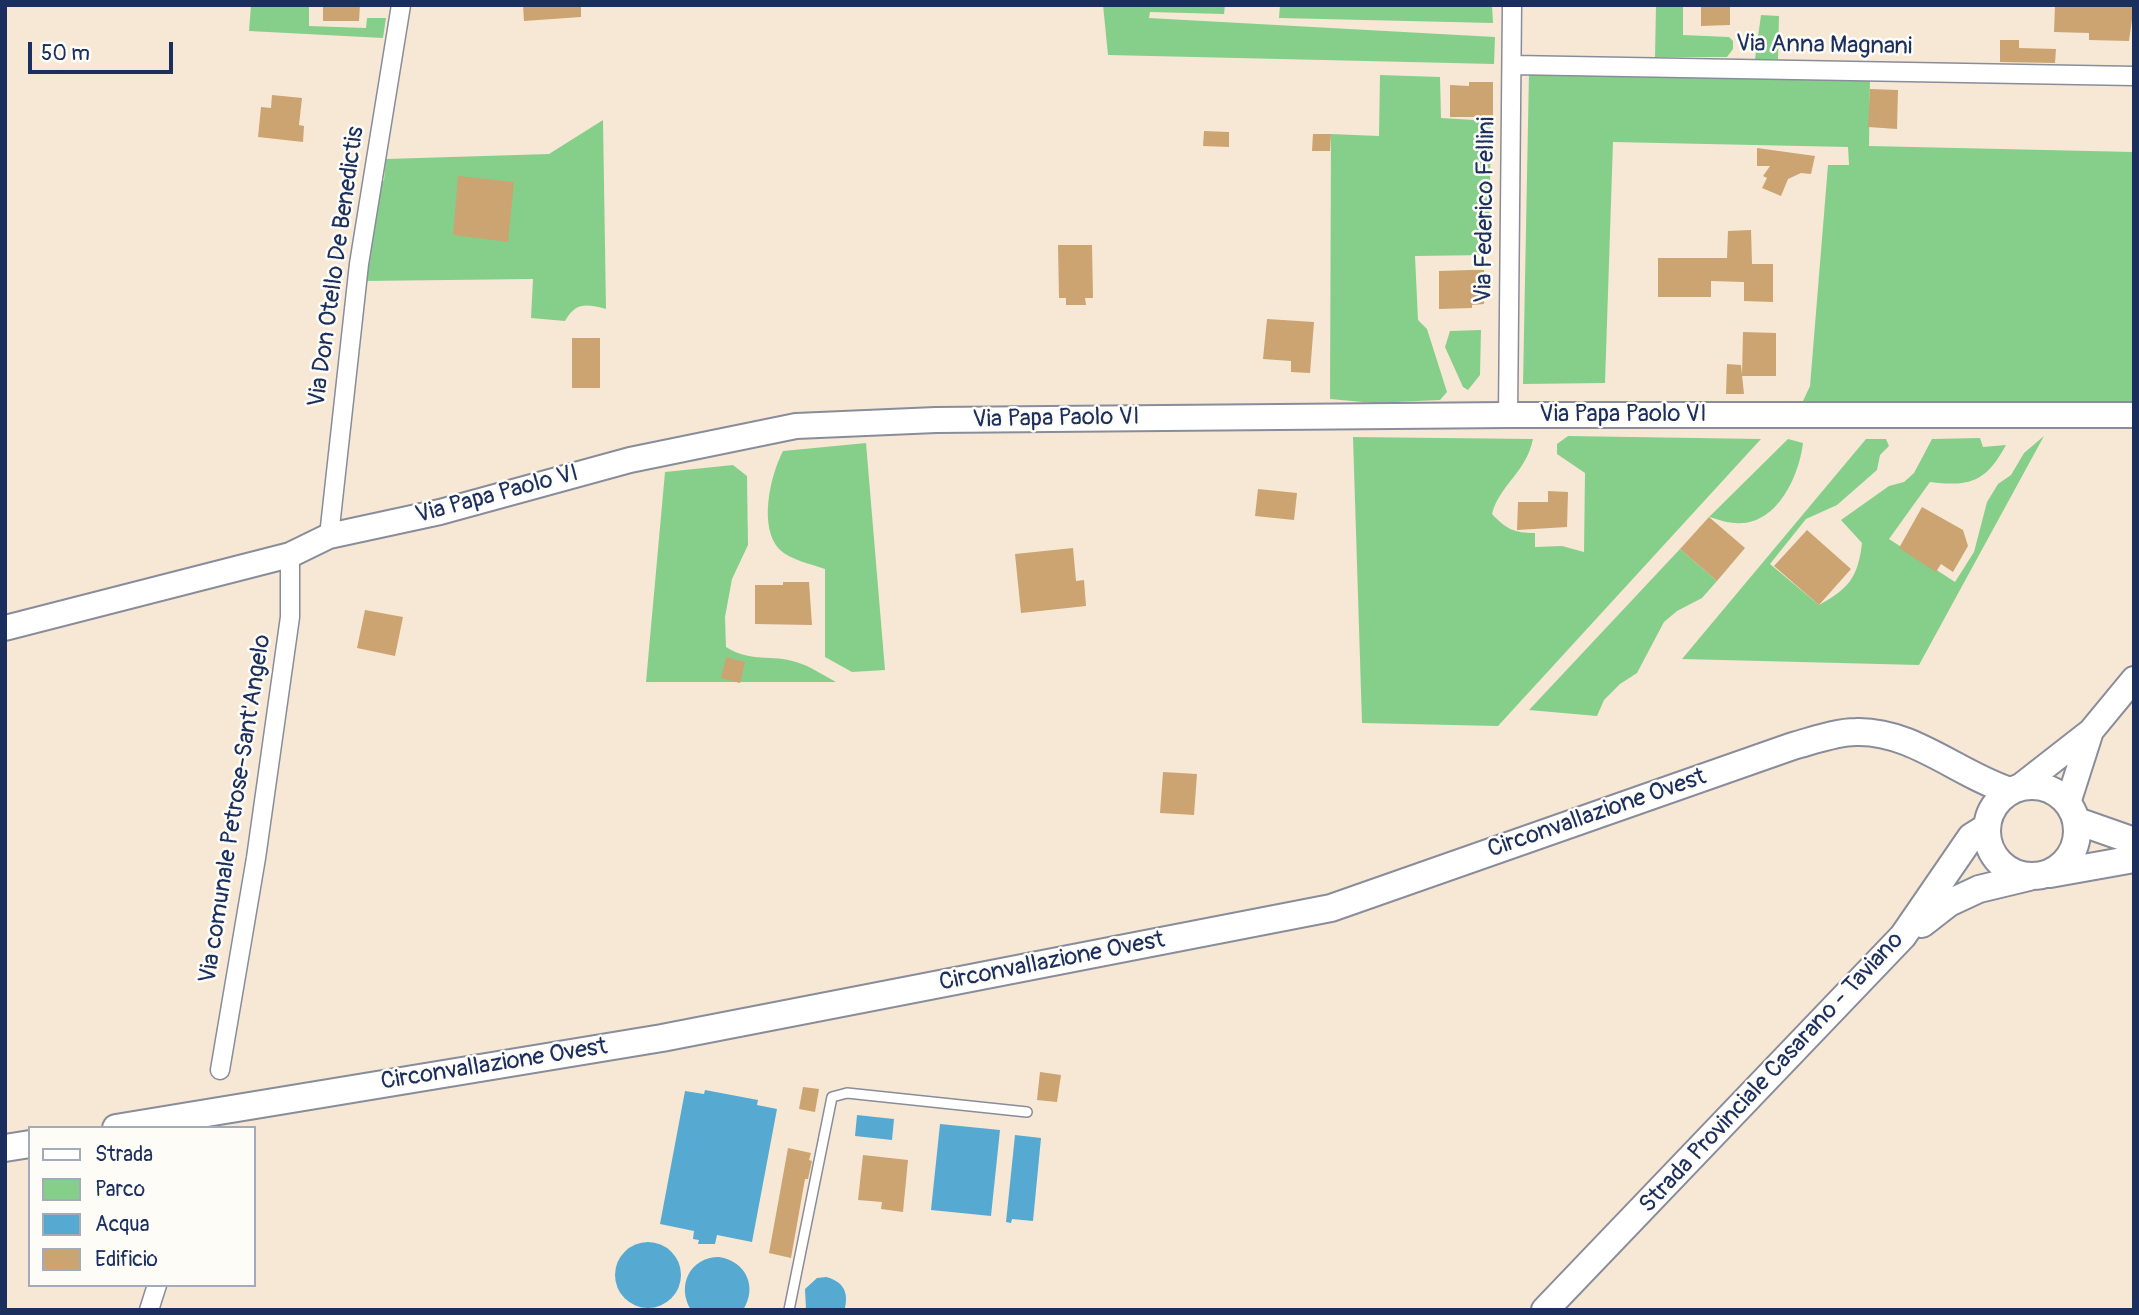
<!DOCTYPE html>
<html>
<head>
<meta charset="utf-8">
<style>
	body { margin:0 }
	#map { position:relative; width:2139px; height:1315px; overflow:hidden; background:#f7e8d5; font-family:Pangolin,sans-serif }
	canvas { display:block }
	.frame { position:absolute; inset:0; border:7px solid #1b2f5e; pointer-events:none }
	.legend { position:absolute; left:28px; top:1126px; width:228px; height:161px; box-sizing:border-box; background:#fdfcf7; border:2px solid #a3aaba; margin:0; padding:9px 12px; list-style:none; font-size:21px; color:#1b2f5e }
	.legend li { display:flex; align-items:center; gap:14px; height:35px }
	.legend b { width:35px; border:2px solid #a3aaba }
	.scale { position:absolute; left:28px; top:42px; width:145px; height:32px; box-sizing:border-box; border:4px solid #1b2f5e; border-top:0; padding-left:9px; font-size:21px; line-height:24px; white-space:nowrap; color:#1b2f5e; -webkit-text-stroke:5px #fdfcf7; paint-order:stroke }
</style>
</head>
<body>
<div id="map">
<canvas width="2139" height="1315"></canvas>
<div class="frame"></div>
<ul class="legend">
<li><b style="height:9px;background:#fff"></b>Strada</li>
<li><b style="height:19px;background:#86cf8b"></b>Parco</li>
<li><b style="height:19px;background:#56aad2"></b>Acqua</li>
<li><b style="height:19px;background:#cba471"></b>Edificio</li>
</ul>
<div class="scale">50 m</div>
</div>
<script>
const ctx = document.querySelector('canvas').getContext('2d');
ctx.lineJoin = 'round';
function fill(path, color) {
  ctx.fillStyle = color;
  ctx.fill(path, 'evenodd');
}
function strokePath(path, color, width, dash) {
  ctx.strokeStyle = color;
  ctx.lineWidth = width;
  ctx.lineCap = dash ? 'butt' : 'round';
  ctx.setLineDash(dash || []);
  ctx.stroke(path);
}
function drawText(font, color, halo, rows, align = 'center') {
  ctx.font = font + ' Pangolin,sans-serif';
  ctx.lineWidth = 5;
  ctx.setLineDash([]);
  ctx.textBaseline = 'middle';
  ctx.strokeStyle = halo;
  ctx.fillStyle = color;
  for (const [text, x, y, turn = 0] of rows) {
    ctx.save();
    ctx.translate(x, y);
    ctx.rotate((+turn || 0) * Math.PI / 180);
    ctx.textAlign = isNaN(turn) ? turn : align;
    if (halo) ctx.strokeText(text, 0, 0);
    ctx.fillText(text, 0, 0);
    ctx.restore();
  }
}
const green = new Path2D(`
	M251,5H309V26L366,28L367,18H386L383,38L249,31Z
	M1103,5H1225L1224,14L1150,12L1149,18L1495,37L1494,64L1108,55Z
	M1280,5H1492L1493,23L1279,18Z
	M1656,5H1683V35L1729,37L1733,41V49L1727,57H1655Z
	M1761,15L1779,16L1778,59H1755Z
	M1529,72L1870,79L1869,146L2134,152V404H1811L1803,401L1810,386L1828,165H1849L1848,147L1613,142L1605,383L1523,384Z
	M1380,75L1440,77L1441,118L1491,121L1489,255L1415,256L1418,320L1427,329L1447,392L1440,400L1374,403L1330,399L1331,134L1379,136Z
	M603,120L606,309C586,304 576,302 565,321L531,318L533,279L363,281L378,187L384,180L386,159L549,154Z
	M1481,330L1480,375L1468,390L1463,387L1445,347L1450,331Z
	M1568,436L1761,439L1498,726L1362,723L1353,437L1533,439C1526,473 1500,484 1492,514C1506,529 1514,533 1535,533V547L1562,546L1584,552L1585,473L1557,454V444Z
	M2044,436L1919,665L1682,659L1866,439H1886L1889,446L1880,455L1877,470L1837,505L1806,519L1770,564L1819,605C1848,589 1858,578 1862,543L1841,520L1889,486L1904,482L1914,473L1932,439L1980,438L1983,447L2006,445C1986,482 1970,487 1930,482L1889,539L1955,582L1974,552L1987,502L1998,484L2011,475L2024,453Z
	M1788,439L1803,443C1799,477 1776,527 1735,523C1727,523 1717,519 1709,517Z
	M866,443L885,670L852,672L825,657V569C811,564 791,560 780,550C758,528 770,476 783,451Z
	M733,465L747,476L748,545L732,579L725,617L726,647C752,663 772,654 796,662C810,666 823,675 836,682H646L665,472Z
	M1680,549L1717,581L1702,598L1677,611L1664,622L1637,673L1620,684L1604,700L1597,716L1529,710Z`);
const water = new Path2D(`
	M705,1090L758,1100L757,1105L777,1109L752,1242L717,1235L715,1244H698L699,1240L693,1239L694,1231L660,1224L685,1091L704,1094Z
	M857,1115L894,1119L892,1140L855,1136Z
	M940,1124L1000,1130L991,1216L931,1210Z
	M1015,1135L1041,1138L1033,1221L1012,1219L1011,1223L1006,1222Z
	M615 1275a33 33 0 1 1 66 0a33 33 0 1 1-66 0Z
	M719,1257C746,1261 758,1287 743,1310H691C676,1286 690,1257 719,1257Z
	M826,1277C842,1281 849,1291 845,1308L806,1310L805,1289L817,1278Z`);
const building = new Path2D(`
	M323,5H360L359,21H323Z
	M523,5H581V17L524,21Z
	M1701,5H1730V25L1701,26Z
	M2055,5H2134L2129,41L2089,40V33L2054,32Z
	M2000,40H2019V48L2056,49L2055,63L2000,62Z
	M1469,82H1493V117H1450V85L1469,86Z
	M1870,89L1898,90L1897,129L1868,127Z
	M272,95L302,98L299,125L304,126L303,142L258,137L261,107L271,108Z
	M1204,131L1229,132V147L1203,146Z
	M1313,134H1331L1330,151H1312Z
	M1757,148L1815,156L1811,174L1801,173L1788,179L1781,196L1762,188L1767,178L1763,176L1770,166H1757Z
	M458,176L514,182L508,242L453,235Z
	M1751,230L1752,264H1773V302L1744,301V282L1711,281V297H1658V258H1727L1728,231Z
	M1058,245H1092L1093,298H1085L1086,305H1066V298H1059Z
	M1471,270H1484V304L1472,305V308L1439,309V271Z
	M1267,319L1314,322L1310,373L1291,372V361L1263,359Z
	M1743,332L1776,333V376H1742Z
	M572,338H600V388H572Z
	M1727,364L1741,365L1744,394H1726Z
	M1258,489L1297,493L1294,520L1255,516Z
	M1548,491L1568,492L1567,527L1517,530L1518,502H1548Z
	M1922,507L1963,530L1968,546L1953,572L1941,564L1936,572L1899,548Z
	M1709,517L1745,548L1717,581L1680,549Z
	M1807,530L1851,569L1819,605L1774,566Z
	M1073,548L1076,581L1084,580L1086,606L1021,613L1015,554Z
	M783,582H809L812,625L755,624V585H783Z
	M365,610L403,617L395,656L357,648Z
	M726,657L745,662L740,683L721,678Z
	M1163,772L1197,774L1194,815L1160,813Z
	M1040,1072L1061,1075L1057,1102L1037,1100Z
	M803,1087L819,1089L815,1112L799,1109Z
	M788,1148L811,1153L809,1160L812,1161L808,1179H805L791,1258L769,1253Z
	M863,1155L908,1160L903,1212L881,1209L882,1202L858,1200Z`);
const lane = new Path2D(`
	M789,1310L832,1097L847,1093L1027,1112`);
const street = new Path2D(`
	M1513,65L2134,76
	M1508,415L1512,5
	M329,536L359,264L401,5
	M220,1070L256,858L290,617V555
	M149,1310L157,1285`);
const secondary = new Path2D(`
	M5,628L290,555L329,536L440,512L630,460L796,426L936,420L1508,415H2134
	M2018,788L2091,731L2134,679
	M2068,803L2091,731`);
const primary = new Path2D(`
	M1987 831a45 45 0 1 1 90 0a45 45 0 1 1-90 0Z
	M2077,821L2134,841
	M2050,874L2134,859
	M1922,924L1949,903L1979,889L2029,877
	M116,1128L662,1038L1331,908L1793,746C1812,741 1836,732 1856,732C1912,730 1959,775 2010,791
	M5,1148L30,1144
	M1545,1310L1903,936L1971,837L1987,827`);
const streetNames = [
	["Via Anna Magnani",1824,46,1],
	["Via Federico Fellini",1486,210,-89],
	["Via Don Otello De Benedictis",337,267,-82],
	["Via Papa Paolo VI",1623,415],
	["Via Papa Paolo VI",1056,419,-1],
	["Via Papa Paolo VI",497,495,-15],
	["Via comunale Petrose-Sant'Angelo",236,809,-81],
	["Circonvallazione Ovest",1597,814,-19],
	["Circonvallazione Ovest",1052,962,-11],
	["Circonvallazione Ovest",494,1065,-9],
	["Strada Provinciale Casarano - Taviano",1772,1073,-47]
];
fill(green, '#86cf8b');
fill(water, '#56aad2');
fill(building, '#cba471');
strokePath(lane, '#898c9a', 12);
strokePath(street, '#898c9a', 21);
strokePath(secondary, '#898c9a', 28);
strokePath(primary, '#898c9a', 30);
strokePath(lane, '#fff', 9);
strokePath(street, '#fff', 18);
strokePath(secondary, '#fff', 24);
strokePath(primary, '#fff', 26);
drawText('24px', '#1b2f5e', '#fdfcf7', streetNames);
</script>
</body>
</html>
